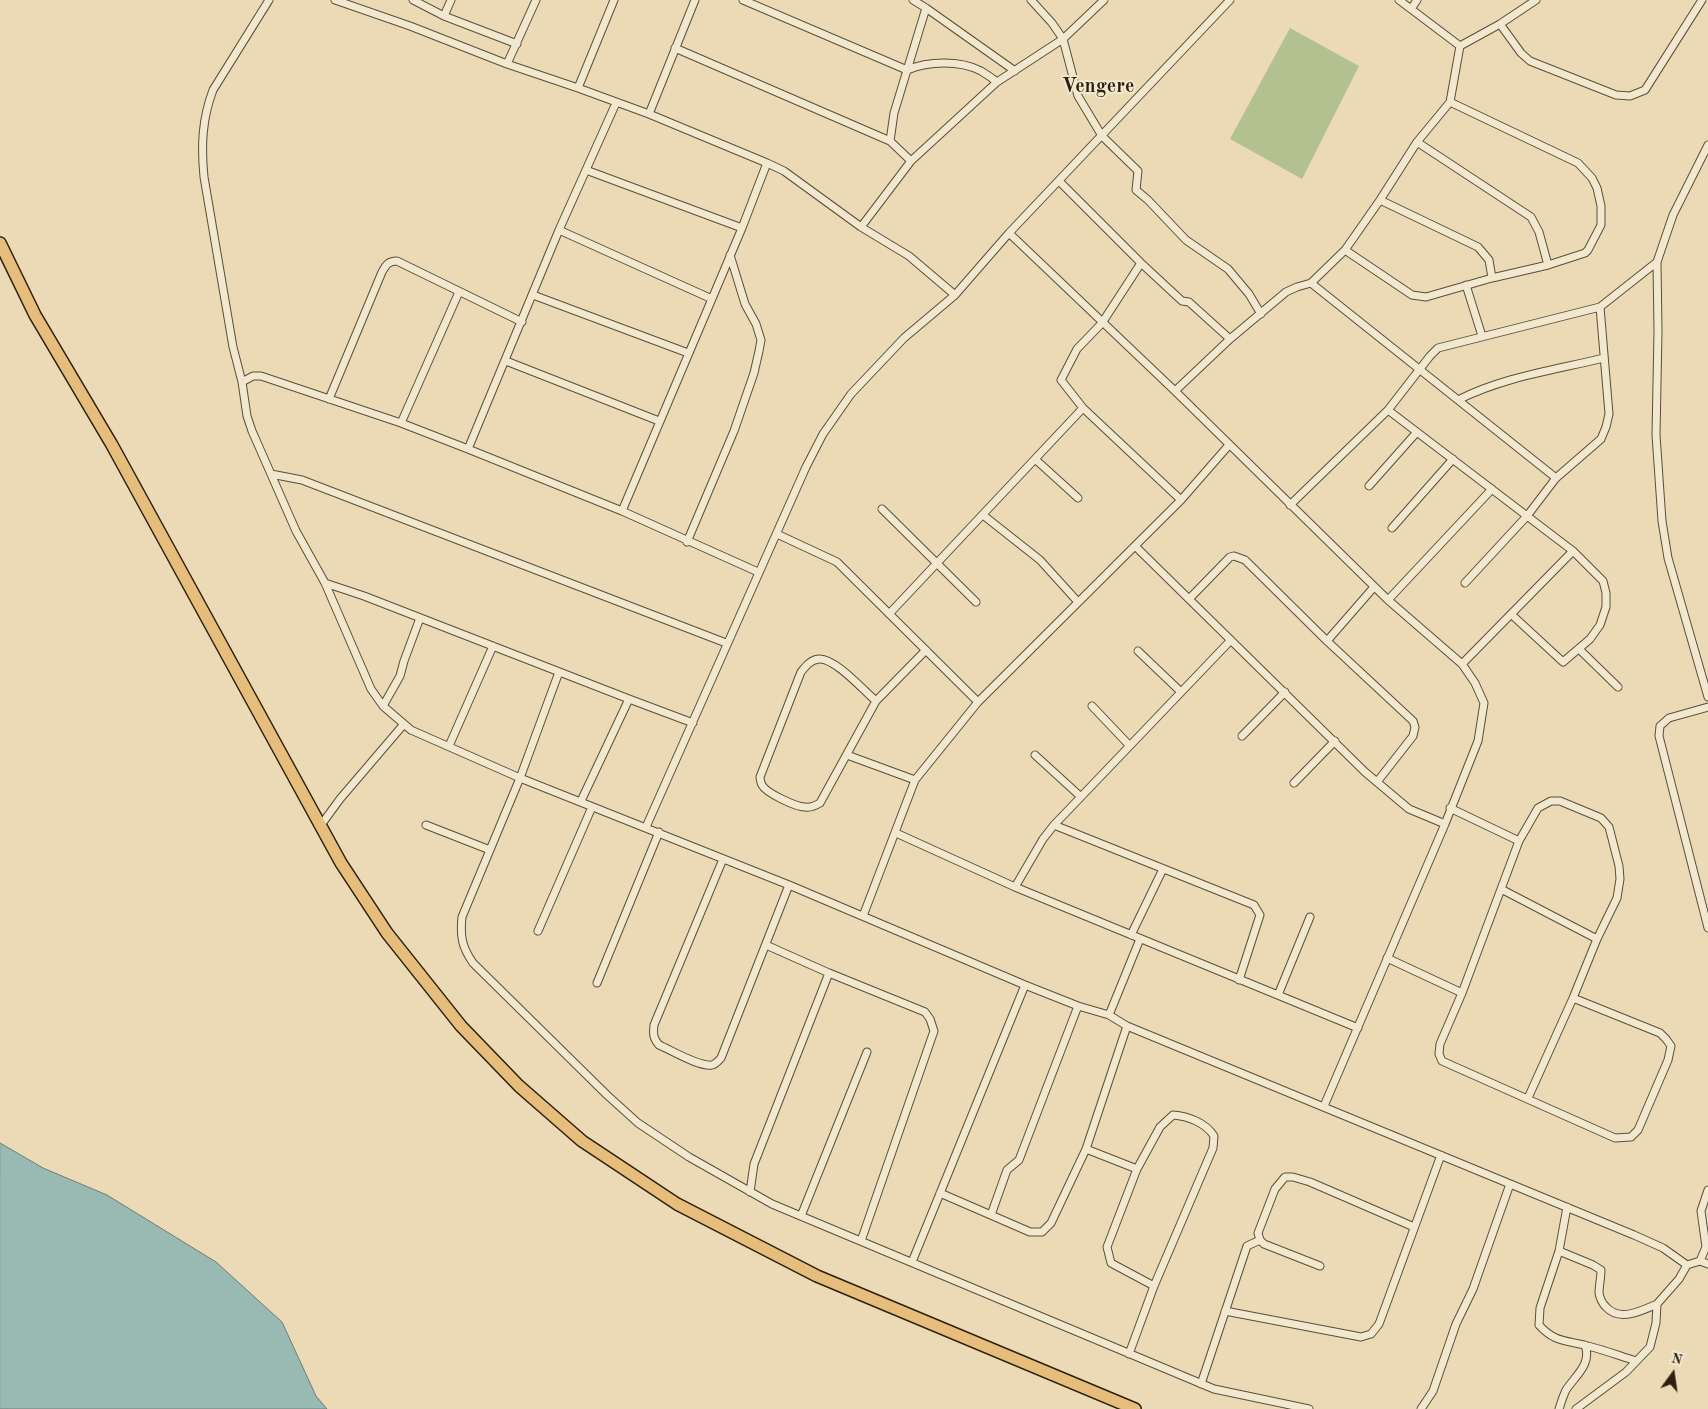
<!DOCTYPE html>
<html>
<head>
<meta charset="utf-8">
<style>
	body { margin:0 }
	#map { position:relative; width:1708px; height:1409px; overflow:hidden; background:#ebdab5; font-family:"Old Standard TT",serif }
	canvas { display:block }
	.north { position:absolute; left:1648px; top:1349px; width:50px; height:50px; -webkit-text-stroke:4px #f2e7cf; paint-order:stroke; rotate:14deg; font-size:14px; font-weight:700; line-height:20px; text-align:center; color:#2c200f }
	.north::after { content:''; display:block; margin:auto; width:18px; height:22px; background:#2c200f; clip-path:polygon(50% 0,100% 100%,50% 72%,0 100%) }
</style>
</head>
<body>
<div id="map">
<canvas width="1708" height="1409"></canvas>
<div class="north">N</div>
</div>
<script>
const ctx = document.querySelector('canvas').getContext('2d');
ctx.lineJoin = 'round';
function fill(path, color) {
  ctx.fillStyle = color;
  ctx.fill(path, 'evenodd');
}
function strokePath(path, color, width, dash) {
  ctx.strokeStyle = color;
  ctx.lineWidth = width;
  ctx.lineCap = dash ? 'butt' : 'round';
  ctx.setLineDash(dash || []);
  ctx.stroke(path);
}
function drawText(font, color, halo, rows, align = 'center') {
  ctx.font = font + ' "Old Standard TT",serif';
  ctx.lineWidth = 4;
  ctx.setLineDash([]);
  ctx.textBaseline = 'middle';
  ctx.strokeStyle = halo;
  ctx.fillStyle = color;
  for (const [text, x, y, turn = 0] of rows) {
    ctx.save();
    ctx.translate(x, y);
    ctx.rotate((+turn || 0) * Math.PI / 180);
    ctx.textAlign = isNaN(turn) ? turn : align;
    if (halo) ctx.strokeText(text, 0, 0);
    ctx.fillText(text, 0, 0);
    ctx.restore();
  }
}
const green = new Path2D(`
	M1290,28L1359,66L1302,179L1230,139Z`);
const water = new Path2D(`
	M0,1143L43,1168L107,1195L216,1262L282,1322L316,1396L327,1409H0Z`);
const minor = new Path2D(`
	M269,0L213,90C202,119 201,146 204,177L233,347L242,382L247,416L252,431L296,531L325,583L371,689L383,706L411,730L520,778L789,885L1025,985L1078,1006L1109,1015L1127,1026L1634,1235L1663,1248L1687,1265
	M335,0L410,26L507,64L578,88L649,114L767,163L784,171L861,227L909,256L955,295
	M413,0L444,16L517,44
	M743,0L907,70C928,61 960,60 981,71C986,74 992,78 997,82
	M913,0L926,8L1015,71
	M1031,0L1052,23L1063,39L1078,96L1102,136L1138,171L1136,190L1148,200L1186,240L1228,269L1249,294L1261,314
	M1411,9L1417,0
	M444,16L451,0
	M1500,24L1521,53L1530,61L1616,95L1630,96L1645,90L1702,0
	M1460,46L1500,24L1536,0
	M675,48L890,141L911,161
	M507,64L536,0
	M578,88L614,0
	M649,114L695,0
	M890,141L894,113L926,8
	M1417,142L1531,217L1539,232L1548,265
	M1708,145L1673,215L1657,262L1658,331L1656,435L1662,521L1668,558L1708,697
	M586,170L742,228
	M1059,181L1141,263L1182,301L1189,302L1230,339
	M1380,200L1478,247L1489,260L1492,278
	M861,227L911,161L997,82L1063,39L1104,0
	M559,230L712,299
	M1009,233L1175,391L1388,600L1462,664L1475,683L1484,703L1478,741L1445,824L1324,1106
	M1345,250L1412,295L1426,297L1492,278L1548,265L1585,253L1588,250L1601,225V206L1597,188L1592,178L1578,163L1450,102
	M1141,263L1102,323L1077,349L1061,380L1083,408L1181,500
	M1311,283L1345,250L1380,200L1417,142L1450,102L1460,46L1399,0
	M1466,285L1482,336
	M533,295L688,353
	M1600,307L1609,414L1606,427L1601,439L1556,478L1527,516L1388,410L1430,356L1438,348Z
	M1600,307L1657,262
	M506,361L659,421
	M242,382L253,376H261L401,423L468,449L622,511L758,572
	M1175,391L1230,339L1286,292L1297,287L1311,283L1556,478
	M329,399L382,272C386,265 388,261 397,261L522,322
	M1458,400C1503,377 1555,370 1604,358
	M401,423L459,292
	M468,449L559,230L616,103
	M1035,459L1078,498
	M271,474L302,480L726,643
	M1369,486L1417,432
	M1290,505L1388,410
	M882,509L976,602
	M622,511L742,228L767,163
	M983,515L1040,560L1078,602
	M1392,528L1453,459
	M777,534L837,562L978,702
	M687,542L734,431L754,373L759,351L761,340L756,324L745,304L730,255
	M1135,546L1365,772L1409,809L1445,824
	M325,583L364,596L629,699L693,723
	M1465,583L1527,516L1573,551L1603,581L1606,593V607L1600,625L1590,639L1563,662L1511,614
	M1189,599L1230,557L1234,556L1245,560L1327,641L1413,721L1415,727L1413,736L1377,782
	M1388,600L1492,489
	M889,614L1083,408
	M1327,641L1374,587
	M1579,649L1618,687
	M1138,651L1181,692
	M1462,664L1573,551
	M559,672L520,778L462,917C460,937 462,947 473,963L607,1095L638,1123L689,1157L772,1204L1214,1389L1309,1409
	M876,701C863,690 835,658 819,659C810,660 806,666 801,672L760,777C760,778 761,784 762,785C766,793 796,807 805,807C811,808 815,806 820,803L876,701L926,650
	M383,706L400,676L404,661L420,618
	M1092,706L1129,745
	M1708,707L1669,718L1660,726L1659,736L1708,928
	M1242,736L1285,692
	M449,746L493,646
	M847,755L915,780
	M1035,755L1080,796
	M1294,783L1335,741
	M581,801L629,699
	M1450,808L1519,841L1462,993L1440,1044L1439,1054L1442,1061L1615,1138L1631,1137L1638,1130L1668,1060L1671,1046L1666,1039L1660,1033L1573,998L1597,939L1617,898L1620,879L1619,866L1609,827L1601,818L1560,801H1551L1538,808L1519,841
	M321,825L340,799L404,724
	M426,825L490,850
	M1054,825L1231,640
	M646,827L806,467L823,434L851,394L904,338L955,295L1009,233L1230,0
	M896,833L1015,887L1358,1028
	M723,859L654,1025C653,1034 653,1038 659,1045C671,1050 699,1067 712,1065C716,1064 718,1061 721,1058L789,885
	M1015,887L1043,839L1054,825L1254,905L1260,915L1239,980
	M1501,889L1597,939
	M863,916L915,780L978,702L1181,500L1229,445
	M538,931L592,807
	M1131,935L1163,869
	M766,945L829,973L925,1012L930,1019L934,1031L861,1241
	M1387,958L1462,993
	M597,983L659,832
	M1278,995L1310,917
	M1109,1015L1140,939
	M1528,1098L1573,998
	M1086,1149L1137,1169
	M750,1192L754,1164L829,973
	M940,1193L1030,1232H1042L1051,1223L1086,1149L1127,1026
	M1567,1207L1559,1251L1540,1308L1539,1325C1555,1343 1567,1340 1588,1346C1604,1350 1620,1356 1636,1361
	M991,1215L1007,1170L1019,1160L1078,1006
	M801,1216L867,1052
	M1559,1251L1593,1265L1601,1270C1601,1278 1599,1286 1599,1293C1600,1299 1602,1303 1606,1307C1620,1322 1641,1311 1657,1304
	M1700,1261L1706,1247L1701,1211L1708,1190
	M912,1262L1025,985
	M1320,1266L1264,1244L1260,1240L1258,1233L1275,1189L1285,1177H1293L1310,1182L1414,1227
	M1225,1311L1361,1337L1371,1334L1379,1324L1441,1155
	M1129,1354L1154,1286L1213,1148L1214,1136C1206,1123 1188,1116 1173,1115L1160,1127L1137,1169L1107,1247L1111,1263L1154,1286
	M1201,1384L1247,1246L1260,1240
	M1421,1409L1433,1391L1456,1324L1473,1289L1510,1184
	M1559,1409C1561,1403 1563,1396 1566,1390C1576,1375 1592,1364 1585,1345
	M1576,1409L1626,1372L1650,1347L1656,1323L1657,1304L1679,1279L1687,1265L1700,1261L1708,1264`);
const primary = new Path2D(`
	M0,243L35,315L112,445L341,863L387,933L461,1026L519,1086L582,1141L677,1204L817,1276L1135,1409`);
const neighbourhoodNames = [
	["Vengere",1098,87]
];
fill(green, '#b3c090');
fill(water, '#99bab3');
strokePath(water, '#6d7c71', 1);
strokePath(minor, '#5c4e38', 9);
strokePath(primary, '#2c200f', 14);
strokePath(minor, '#f2e7cf', 7);
strokePath(primary, '#e6bd7a', 11);
drawText('bold 20px', '#2c200f', '#f2e7cf', neighbourhoodNames);
</script>
</body>
</html>
